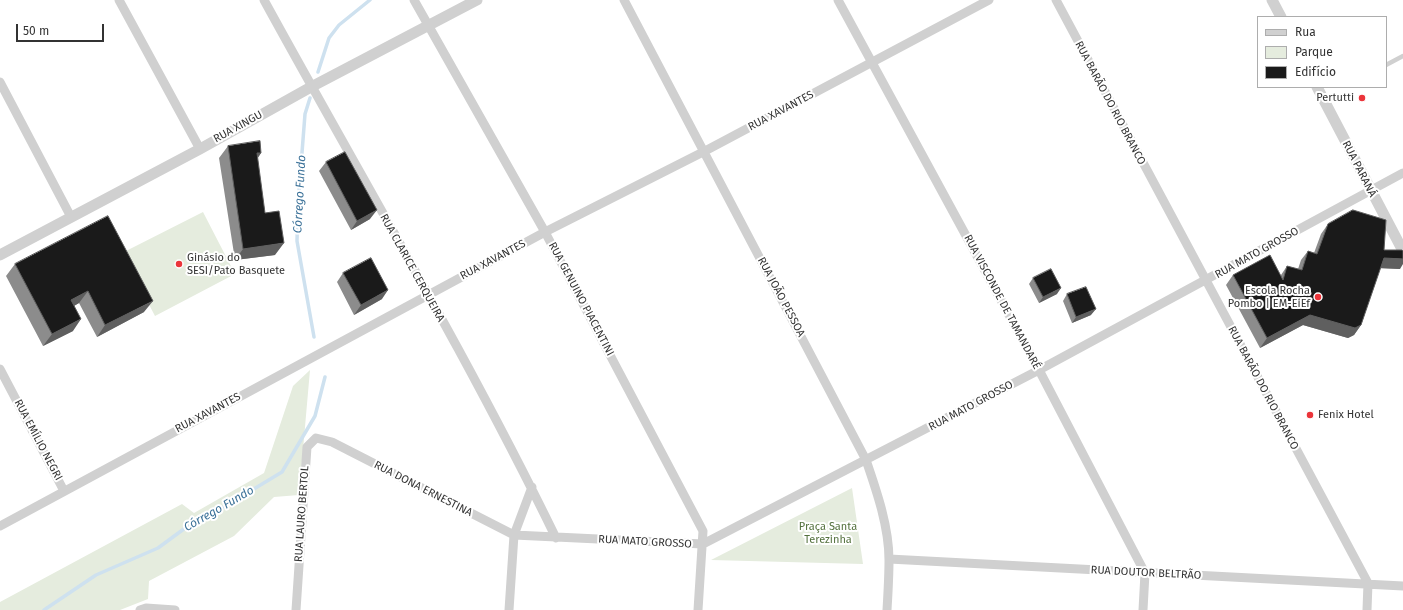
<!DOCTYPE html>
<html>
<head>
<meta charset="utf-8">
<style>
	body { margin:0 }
	#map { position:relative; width:1403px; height:610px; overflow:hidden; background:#fff; font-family:"Fira Sans",sans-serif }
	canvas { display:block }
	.legend { position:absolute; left:1257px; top:16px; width:130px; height:72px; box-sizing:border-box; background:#fff; border:1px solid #adadad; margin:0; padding:5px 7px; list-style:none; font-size:12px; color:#333 }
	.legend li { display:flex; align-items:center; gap:8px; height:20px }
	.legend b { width:20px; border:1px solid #adadad }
	.scale { position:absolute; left:16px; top:24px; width:88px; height:18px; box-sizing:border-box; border:2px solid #333; border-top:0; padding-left:5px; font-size:12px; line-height:14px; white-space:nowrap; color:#333; -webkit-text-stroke:3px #fff; paint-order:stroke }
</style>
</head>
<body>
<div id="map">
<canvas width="1403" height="610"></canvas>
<ul class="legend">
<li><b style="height:5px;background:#d0d0d0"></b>Rua</li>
<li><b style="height:11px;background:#e5ecde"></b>Parque</li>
<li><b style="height:11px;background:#1a1a1a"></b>Edifício</li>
</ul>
<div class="scale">50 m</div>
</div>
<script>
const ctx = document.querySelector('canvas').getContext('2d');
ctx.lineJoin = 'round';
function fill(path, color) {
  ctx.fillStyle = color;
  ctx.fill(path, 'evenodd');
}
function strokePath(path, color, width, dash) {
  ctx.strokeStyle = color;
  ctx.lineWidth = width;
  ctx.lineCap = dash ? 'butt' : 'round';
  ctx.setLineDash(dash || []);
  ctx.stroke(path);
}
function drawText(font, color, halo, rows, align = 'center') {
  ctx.font = font + ' "Fira Sans",sans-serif';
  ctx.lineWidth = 4;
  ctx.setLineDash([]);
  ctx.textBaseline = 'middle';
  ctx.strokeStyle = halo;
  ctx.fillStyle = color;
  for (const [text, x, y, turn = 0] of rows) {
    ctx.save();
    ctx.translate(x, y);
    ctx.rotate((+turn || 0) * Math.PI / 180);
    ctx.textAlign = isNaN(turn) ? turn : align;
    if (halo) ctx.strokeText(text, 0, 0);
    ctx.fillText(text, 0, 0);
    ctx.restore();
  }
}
const green = new Path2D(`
	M203,212L235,274L155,316L122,253Z
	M310,370L299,495L274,497L234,536L149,581L148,599L120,610H0V602L182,504L194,513L264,473L293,386Z
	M852,488L863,564L711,560Z`);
const stream = new Path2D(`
	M318,72L329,38L339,25L370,0
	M310,98L305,114L298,204L297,241L314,337
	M44,610L96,575L158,548L192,523L224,507L282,472L315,416L325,377`);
const service = new Path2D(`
	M1386,65L1403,56`);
const minor = new Path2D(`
	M119,0L200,149
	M264,0C362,179 467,355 556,538
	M414,0L545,232L703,531L698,610
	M624,0L866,460C877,492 889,527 889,560C889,577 888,593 887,610
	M838,0L1039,370L1145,573L1143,610
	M1056,0L1368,583L1367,610
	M0,82L71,217
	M0,369L64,491
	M0,526L545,232L705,151L989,0
	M889,559L1403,586
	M140,610L146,608L175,610
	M296,610L307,447L316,438L332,442L514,535L703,544L1039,370L1403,173
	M509,610L514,535L532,487`);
const tertiary = new Path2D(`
	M1272,0L1281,17
	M1317,87L1403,251
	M0,255L200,149L311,87L477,0`);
const wall = new Path2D(`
	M228,146L261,153L257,159L265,213L275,255L235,260L219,158Z
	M326,162L370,219L351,230L319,171Z
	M1328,224L1384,250L1400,269L1380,268L1361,325L1354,335L1348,338L1303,325L1260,348L1226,285L1233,275H1281L1287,266L1298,269L1301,260L1308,251L1314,253L1321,234Z
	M15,264L144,312L97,337L79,303L74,306L73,331L43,346L6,276Z
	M343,273L382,299L354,315L337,282Z
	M1033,278L1057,294L1039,303L1029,284Z
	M1067,294L1091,315L1072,323L1063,301Z`);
const shadedWall = new Path2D(`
	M257,153H261L253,165Z
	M377,210L370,219L351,230L357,221Z
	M284,243L275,255L235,260L243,249Z
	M1384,258L1403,259V264L1400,269L1377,268Z
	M1061,288L1057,294L1039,303L1043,297Z
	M388,290L382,299L354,315L361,305Z
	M88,291L79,303L63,312L71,300Z
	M153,301L144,312L97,337L105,325Z
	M1096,309L1091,315L1072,323L1076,317Z
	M1310,315L1361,325L1354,335L1348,338L1303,325L1260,348L1267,338Z
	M81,319L73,331L43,346L52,334Z`);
const building = new Path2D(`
	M260,141L261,153H257L265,213L279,211L284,243L243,249L228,146Z
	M345,152L377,210L357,221L326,162Z
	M1353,210L1386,220L1384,250H1402L1403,251V259L1384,258L1361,325L1355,328L1310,315L1267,338L1233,275L1270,255L1283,280L1287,266L1302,270L1308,251L1317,254L1328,224Z
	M108,216L153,301L105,325L88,291L71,300L81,319L52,334L15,264Z
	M371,258L388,290L361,305L343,273Z
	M1051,269L1061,288L1043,297L1033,278Z
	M1086,287L1096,309L1076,317L1067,294Z`);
const markers = [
	[1362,98,4,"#eb343a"],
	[179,264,4,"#eb343a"],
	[1318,297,4,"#eb343a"],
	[1310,415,4,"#eb343a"]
];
const poiNames = [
	["Pertutti",1354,98],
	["Ginásio do",187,258,"left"],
	["SESI/Pato Basquete",187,271,"left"],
	["Escola Rocha",1310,291],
	["Pombo | EM-EiEf",1310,304],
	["Fenix Hotel",1318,415,"left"]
];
const streetNames = [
	["RUA BARÃO DO RIO BRANCO",1110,103,62],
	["RUA XAVANTES",781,111,-28],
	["RUA XINGU",238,127,-29],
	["RUA PARANÁ",1359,169,63],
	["RUA MATO GROSSO",1257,253,-29],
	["RUA XAVANTES",493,260,-28],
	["RUA CLARICE CERQUEIRA",412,268,61],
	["RUA JOÃO PESSOA",781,297,62],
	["RUA GENUINO PIACENTINI",581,299,62],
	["RUA VISCONDE DE TAMANDARÉ",1002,302,62],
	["RUA BARÃO DO RIO BRANCO",1263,388,62],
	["RUA MATO GROSSO",971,406,-28],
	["RUA XAVANTES",208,413,-28],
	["RUA EMÍLIO NEGRI",38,440,62],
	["RUA DONA ERNESTINA",423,489,27],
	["RUA LAURO BERTOL",302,514,-86],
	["RUA MATO GROSSO",645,542,3],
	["RUA DOUTOR BELTRÃO",1146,573,3]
];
const parkNames = [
	["Praça Santa",828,527],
	["Terezinha",828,540]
];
const waterNames = [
	["Córrego Fundo",300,194,-87],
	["Córrego Fundo",219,509,-30]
];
fill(green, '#e5ecde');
strokePath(stream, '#cee1ef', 3.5);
strokePath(service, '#d0d0d0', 4.5);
strokePath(minor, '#d0d0d0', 9);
strokePath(tertiary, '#d0d0d0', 11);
fill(wall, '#8c8c8c');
fill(shadedWall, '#5f5f5f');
fill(building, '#1a1a1a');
strokePath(building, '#5f5f5f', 1);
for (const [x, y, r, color] of markers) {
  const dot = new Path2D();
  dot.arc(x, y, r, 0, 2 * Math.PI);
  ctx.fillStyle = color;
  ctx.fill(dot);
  strokePath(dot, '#fff', 1.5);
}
drawText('11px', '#333', '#fff', poiNames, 'right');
drawText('11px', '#333', '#fff', streetNames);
drawText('11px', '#54713e', '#fff', parkNames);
drawText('italic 12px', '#3c7299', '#fff', waterNames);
</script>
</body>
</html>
